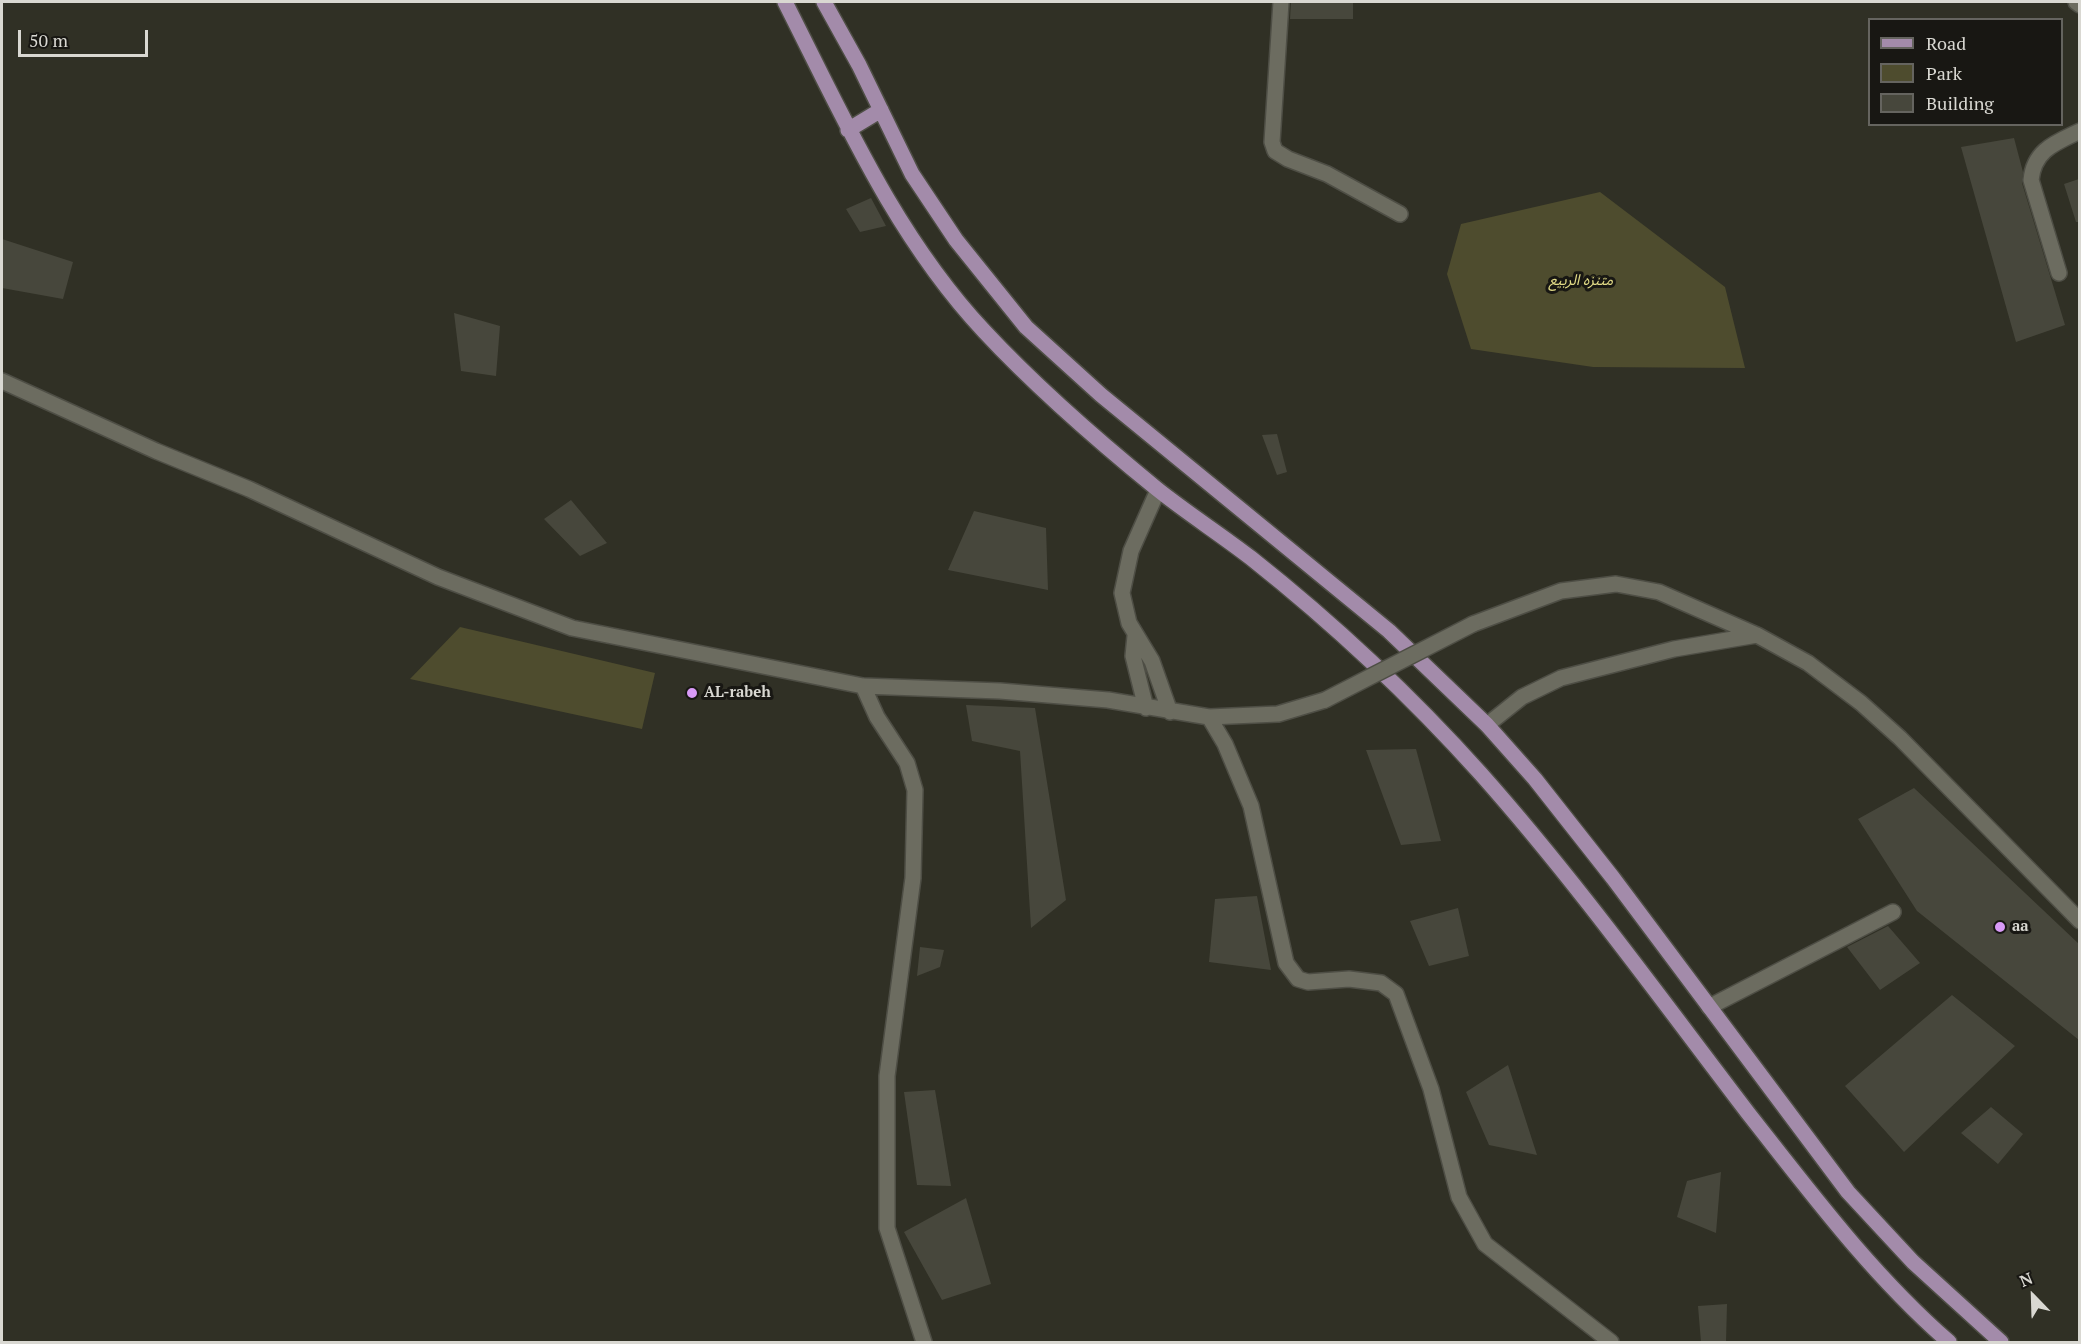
<!DOCTYPE html>
<html>
<head>
<meta charset="utf-8">
<style>
	body { margin:0 }
	#map { position:relative; width:2081px; height:1344px; overflow:hidden; background:#303025; font-family:"PT Serif",serif }
	canvas { display:block }
	.frame { position:absolute; inset:0; border:3px solid #d9d8d2; pointer-events:none }
	.legend { position:absolute; left:1868px; top:18px; width:195px; height:108px; box-sizing:border-box; background:#181713; border:2px solid #65645f; margin:0; padding:8px 10px; list-style:none; font-size:18px; color:#d9d8d2 }
	.legend li { display:flex; align-items:center; gap:12px; height:30px }
	.legend b { width:30px; border:2px solid #65645f }
	.north { position:absolute; left:2003px; top:1266px; width:60px; height:60px; -webkit-text-stroke:4px #181713; paint-order:stroke; rotate:337deg; font-size:16px; font-weight:700; line-height:24px; text-align:center; color:#d9d8d2 }
	.north::after { content:''; display:block; margin:auto; width:21px; height:27px; background:#d9d8d2; clip-path:polygon(50% 0,100% 100%,50% 72%,0 100%) }
	.scale { position:absolute; left:18px; top:30px; width:130px; height:27px; box-sizing:border-box; border:3px solid #d9d8d2; border-top:0; padding-left:8px; font-size:18px; line-height:21px; white-space:nowrap; color:#d9d8d2; -webkit-text-stroke:4px #181713; paint-order:stroke }
</style>
</head>
<body>
<div id="map">
<canvas width="2081" height="1344"></canvas>
<div class="frame"></div>
<ul class="legend">
<li><b style="height:8px;background:#a38baa"></b>Road</li>
<li><b style="height:16px;background:#4e4c2e"></b>Park</li>
<li><b style="height:16px;background:#47473c"></b>Building</li>
</ul>
<div class="north">N</div>
<div class="scale">50 m</div>
</div>
<script>
const ctx = document.querySelector('canvas').getContext('2d');
ctx.lineJoin = 'round';
function fill(path, color) {
  ctx.fillStyle = color;
  ctx.fill(path, 'evenodd');
}
function strokePath(path, color, width, dash) {
  ctx.strokeStyle = color;
  ctx.lineWidth = width;
  ctx.lineCap = dash ? 'butt' : 'round';
  ctx.setLineDash(dash || []);
  ctx.stroke(path);
}
function drawText(font, color, halo, rows, align = 'center') {
  ctx.font = font + ' "PT Serif","Noto Sans Arabic",serif';
  ctx.lineWidth = 6;
  ctx.setLineDash([]);
  ctx.textBaseline = 'middle';
  ctx.strokeStyle = halo;
  ctx.fillStyle = color;
  for (const [text, x, y, turn = 0] of rows) {
    ctx.save();
    ctx.translate(x, y);
    ctx.rotate((+turn || 0) * Math.PI / 180);
    ctx.textAlign = isNaN(turn) ? turn : align;
    if (halo) ctx.strokeText(text, 0, 0);
    ctx.fillText(text, 0, 0);
    ctx.restore();
  }
}
const green = new Path2D(`
	M1600,192L1725,287L1745,368L1593,367L1471,349L1447,274L1461,224Z
	M460,627L655,673L642,729L410,679Z`);
const building = new Path2D(`
	M1291,2H1353V19H1290Z
	M2014,138L2023,172L2022,183L2065,325L2016,342L1961,147Z
	M2079,179V222H2076L2064,184Z
	M871,198L886,226L860,232L846,209Z
	M2,239L73,262L63,299L2,288Z
	M454,313L500,326L496,376L461,371Z
	M1277,434L1287,472L1277,475L1262,435Z
	M571,500L607,543L580,556L544,519Z
	M974,511L1046,528L1048,590L948,570Z
	M966,705L1035,708L1066,900L1031,928L1020,751L972,741Z
	M1416,749L1441,841L1401,845L1366,750Z
	M1914,788L2079,944V1040L1917,911L1858,819Z
	M1257,896L1271,970L1209,962L1215,899Z
	M1458,908L1469,956L1429,966L1410,921Z
	M1888,926L1920,963L1880,990L1847,947Z
	M920,947L944,950L940,967L917,976Z
	M1952,995L2015,1046L1904,1152L1845,1086Z
	M1508,1065L1537,1155L1489,1145L1466,1092Z
	M935,1090L951,1186L917,1185L904,1092Z
	M1991,1107L2023,1134L1998,1164L1961,1133Z
	M1721,1172L1716,1233L1677,1217L1687,1181Z
	M966,1198L991,1284L942,1300L904,1232Z
	M1727,1304L1726,1342H1701L1698,1306Z`);
const minor = new Path2D(`
	M1281,2L1272,142L1275,151L1288,159L1327,174L1400,214
	M2076,2L2080,5
	M2059,273L2031,180C2034,150 2055,143 2080,131
	M2,381L156,451L249,489L438,577L572,628L863,686L1000,691L1108,700L1209,717L1278,714L1325,700
	M1158,490L1131,551L1122,593L1129,623L1152,661L1170,712
	M1473,624L1561,591L1616,584L1659,592L1757,635L1808,663L1861,703L1900,738L2080,921
	M1135,636L1133,656L1146,708
	M863,686L877,717L907,763L915,790L913,878L887,1076V1228L924,1342
	M1209,717L1225,744L1251,806L1286,963L1298,979L1308,982L1349,979L1381,983L1396,994L1431,1089L1459,1197L1485,1244L1611,1342
	M1487,725L1522,697L1561,678L1674,649L1757,635
	M1709,1007L1893,912`);
const major = new Path2D(`
	M785,2C843,116 895,236 984,331C1037,388 1097,440 1157,489C1187,513 1220,534 1251,558C1333,623 1411,696 1481,774C1576,881 1661,999 1748,1113C1811,1193 1872,1275 1949,1342
	M824,2L859,65L912,174L956,240L1026,327L1101,395L1389,631L1487,725L1535,779L1613,878L1848,1192L1913,1262L2001,1342
	M848,130L881,110`);
const minorBridge = new Path2D(`
	M1325,700L1473,624`);
const markers = [
	[692,693,6,"#d99af7"],
	[2000,927,6,"#d99af7"]
];
const parkNames = [
	["متنزه الربيع",1581,281]
];
const poiNames = [
	["AL-rabeh",704,693],
	["aa",2012,927]
];
fill(green, '#4e4c2e');
fill(building, '#47473c');
strokePath(minor, '#4e4e45', 18);
strokePath(major, '#4e4e45', 18);
strokePath(minor, '#6c6c60', 15);
strokePath(major, '#a38baa', 15);
strokePath(minorBridge, '#4e4e45', 18, []);
strokePath(minorBridge, '#6c6c60', 15);
for (const [x, y, r, color] of markers) {
  const dot = new Path2D();
  dot.arc(x, y, r, 0, 2 * Math.PI);
  ctx.fillStyle = color;
  ctx.fill(dot);
  strokePath(dot, '#181713', 2);
}
drawText('italic 15px', '#e1da86', '#181713', parkNames);
drawText('bold 15px', '#d9d8d2', '#181713', poiNames, 'left');
</script>
</body>
</html>
